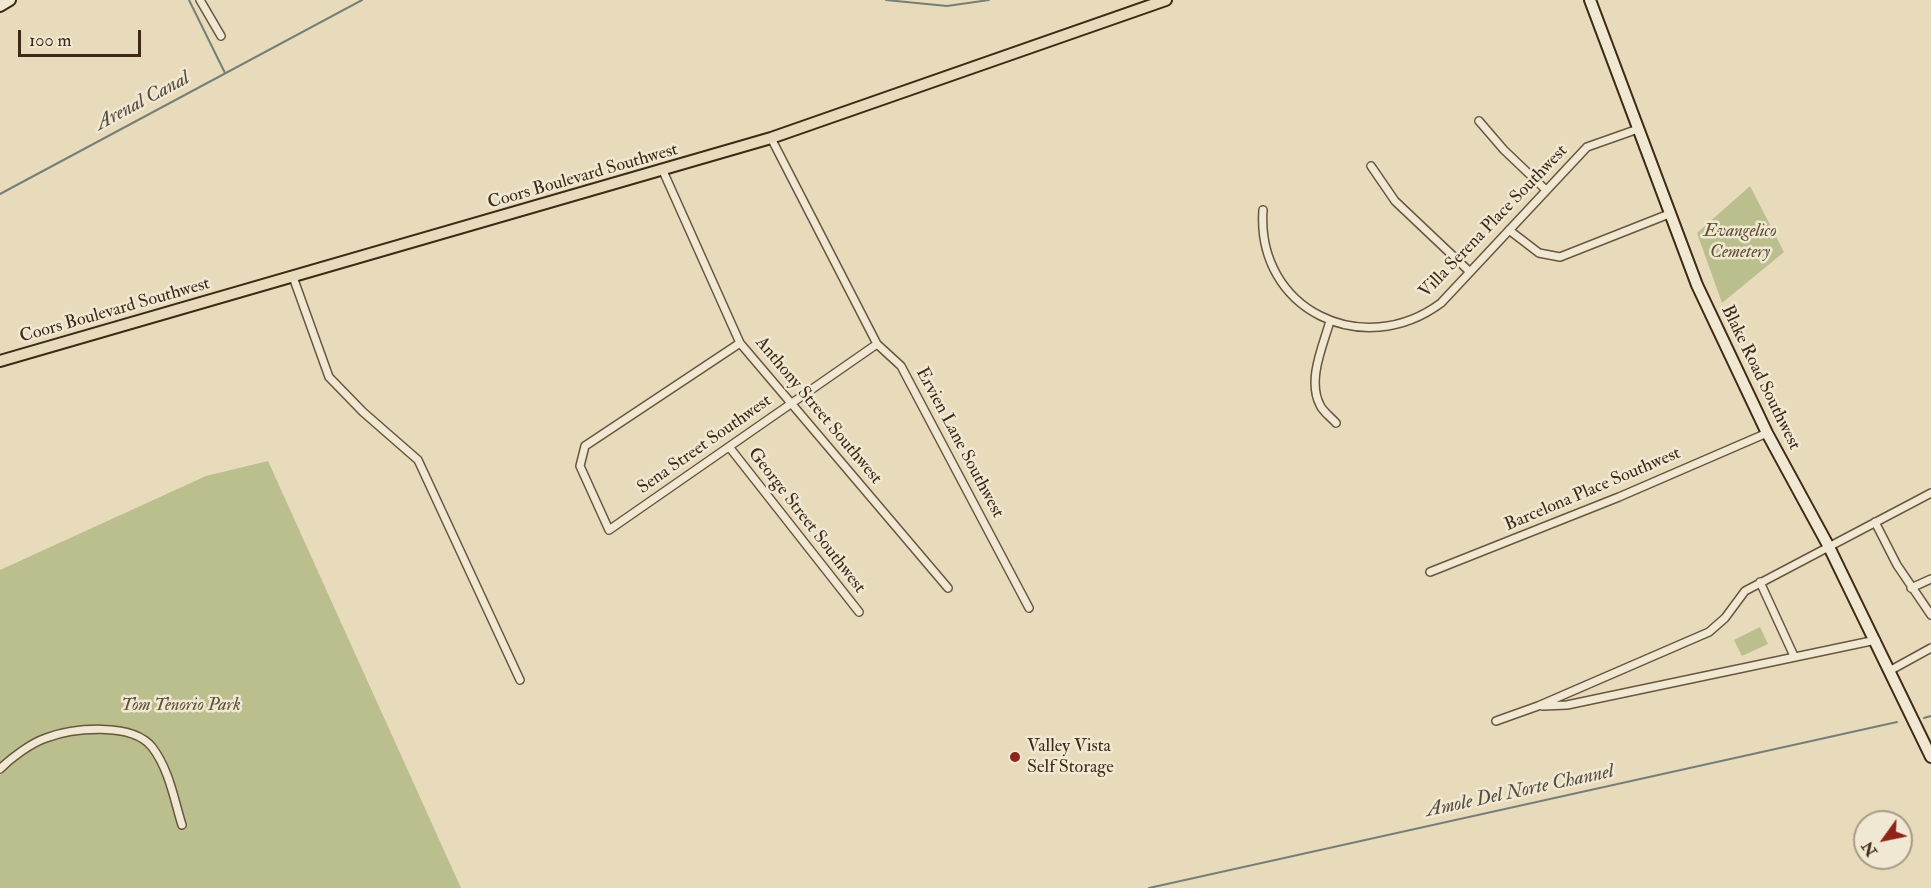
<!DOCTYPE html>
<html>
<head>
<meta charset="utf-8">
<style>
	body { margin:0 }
	#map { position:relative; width:1931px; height:888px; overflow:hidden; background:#e8dbbb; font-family:"IM FELL Double Pica",serif }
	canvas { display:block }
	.north { position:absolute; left:1853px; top:810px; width:60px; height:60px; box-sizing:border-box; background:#f0e8d3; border:2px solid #a99c87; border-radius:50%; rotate:237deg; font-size:16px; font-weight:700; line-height:24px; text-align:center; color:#3e2916 }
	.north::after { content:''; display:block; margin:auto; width:21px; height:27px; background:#8f2418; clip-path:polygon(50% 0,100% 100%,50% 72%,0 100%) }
	.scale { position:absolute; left:18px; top:30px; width:123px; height:27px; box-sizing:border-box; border:3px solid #3e2916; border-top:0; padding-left:8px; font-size:18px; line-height:21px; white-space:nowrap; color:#3e2916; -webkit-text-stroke:4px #f0e8d3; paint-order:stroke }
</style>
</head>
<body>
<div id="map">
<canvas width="1931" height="888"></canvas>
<div class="north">N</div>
<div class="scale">100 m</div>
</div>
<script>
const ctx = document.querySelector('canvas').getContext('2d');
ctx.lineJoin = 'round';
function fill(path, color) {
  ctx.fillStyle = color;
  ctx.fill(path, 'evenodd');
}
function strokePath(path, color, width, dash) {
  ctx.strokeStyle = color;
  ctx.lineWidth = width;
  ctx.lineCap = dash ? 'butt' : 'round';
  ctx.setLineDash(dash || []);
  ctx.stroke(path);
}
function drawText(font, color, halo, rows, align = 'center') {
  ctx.font = font + ' "IM FELL Double Pica",serif';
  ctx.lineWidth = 5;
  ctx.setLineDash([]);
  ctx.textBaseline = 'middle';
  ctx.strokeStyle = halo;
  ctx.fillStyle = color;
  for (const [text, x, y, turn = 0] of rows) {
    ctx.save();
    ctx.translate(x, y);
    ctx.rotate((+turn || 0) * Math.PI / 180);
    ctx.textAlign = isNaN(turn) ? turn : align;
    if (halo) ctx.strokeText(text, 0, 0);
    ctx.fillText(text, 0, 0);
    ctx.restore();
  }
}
const green = new Path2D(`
	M1750,186L1784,252L1722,303L1697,233Z
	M268,461L461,888H0V570L206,476Z
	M1760,627L1768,644L1742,656L1734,640Z`);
const stream = new Path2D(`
	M189,0L225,73
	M886,0L947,6L989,0
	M0,194L362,0
	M1924,718L1931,716
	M1149,888L1897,722`);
const street = new Path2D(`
	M200,0L221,36
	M1479,121L1504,150L1546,190
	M771,138L877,344L901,366L1029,608
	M1371,166L1395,201L1470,272
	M663,171L740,343L948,588
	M1263,210C1256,310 1363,361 1441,303L1587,147L1638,129
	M1509,230L1539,253L1560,257L1669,214
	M293,277L329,377L363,412L418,460L520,680
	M1330,321C1323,346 1307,380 1320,405C1323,412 1331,417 1336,423
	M740,343L585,446L580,466L609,530L877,344
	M730,448L859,612
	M1875,522L1897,565L1931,615
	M1430,572L1619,497L1767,433
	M1760,582L1794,656
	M1911,588L1931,579
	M1891,670L1931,648
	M1543,706L1567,705L1876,640
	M1496,721L1538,706L1709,632L1725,618L1745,591L1931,493
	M0,769C11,758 31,743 46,738C73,728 132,722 152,747C169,769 174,799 182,825`);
const secondary = new Path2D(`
	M1590,0L1697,285L1767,433L1829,547L1931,757
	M0,6L10,0`);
const primary = new Path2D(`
	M0,361L771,138L1166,0`);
const markers = [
	[1015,757,6,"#8f2418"]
];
const streetNames = [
	["Coors Boulevard Southwest",583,177,-16],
	["Villa Serena Place Southwest",1494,222,-46],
	["Coors Boulevard Southwest",115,311,-16],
	["Blake Road Southwest",1760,378,64],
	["Anthony Street Southwest",818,411,50],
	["Ervien Lane Southwest",959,443,62],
	["Sena Street Southwest",705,445,-35],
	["Barcelona Place Southwest",1593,490,-23],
	["George Street Southwest",806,521,52]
];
const parkNames = [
	["Evangelico",1740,232],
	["Cemetery",1740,253],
	["Tom Tenorio Park",181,706]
];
const poiNames = [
	["Valley Vista",1027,747],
	["Self Storage",1027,768]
];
const waterNames = [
	["Arenal Canal",143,102,-28],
	["Amole Del Norte Channel",1520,792,-12]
];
fill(green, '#babf8d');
strokePath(stream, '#757f78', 2);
strokePath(street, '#68563f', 10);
strokePath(secondary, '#3e2916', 14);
strokePath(primary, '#3e2916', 14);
strokePath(street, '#f0e8d3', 7);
strokePath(secondary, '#f0e8d3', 10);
strokePath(primary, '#e8dbbb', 10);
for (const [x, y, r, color] of markers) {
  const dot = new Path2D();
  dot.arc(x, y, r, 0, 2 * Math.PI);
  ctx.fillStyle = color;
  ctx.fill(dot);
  strokePath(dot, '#f0e8d3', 2);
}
drawText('18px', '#3e2916', '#f0e8d3', streetNames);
drawText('italic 18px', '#5d4e34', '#f0e8d3', parkNames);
drawText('18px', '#3e2916', '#f0e8d3', poiNames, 'left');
drawText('italic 20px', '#554d3f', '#f0e8d3', waterNames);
</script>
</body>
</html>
